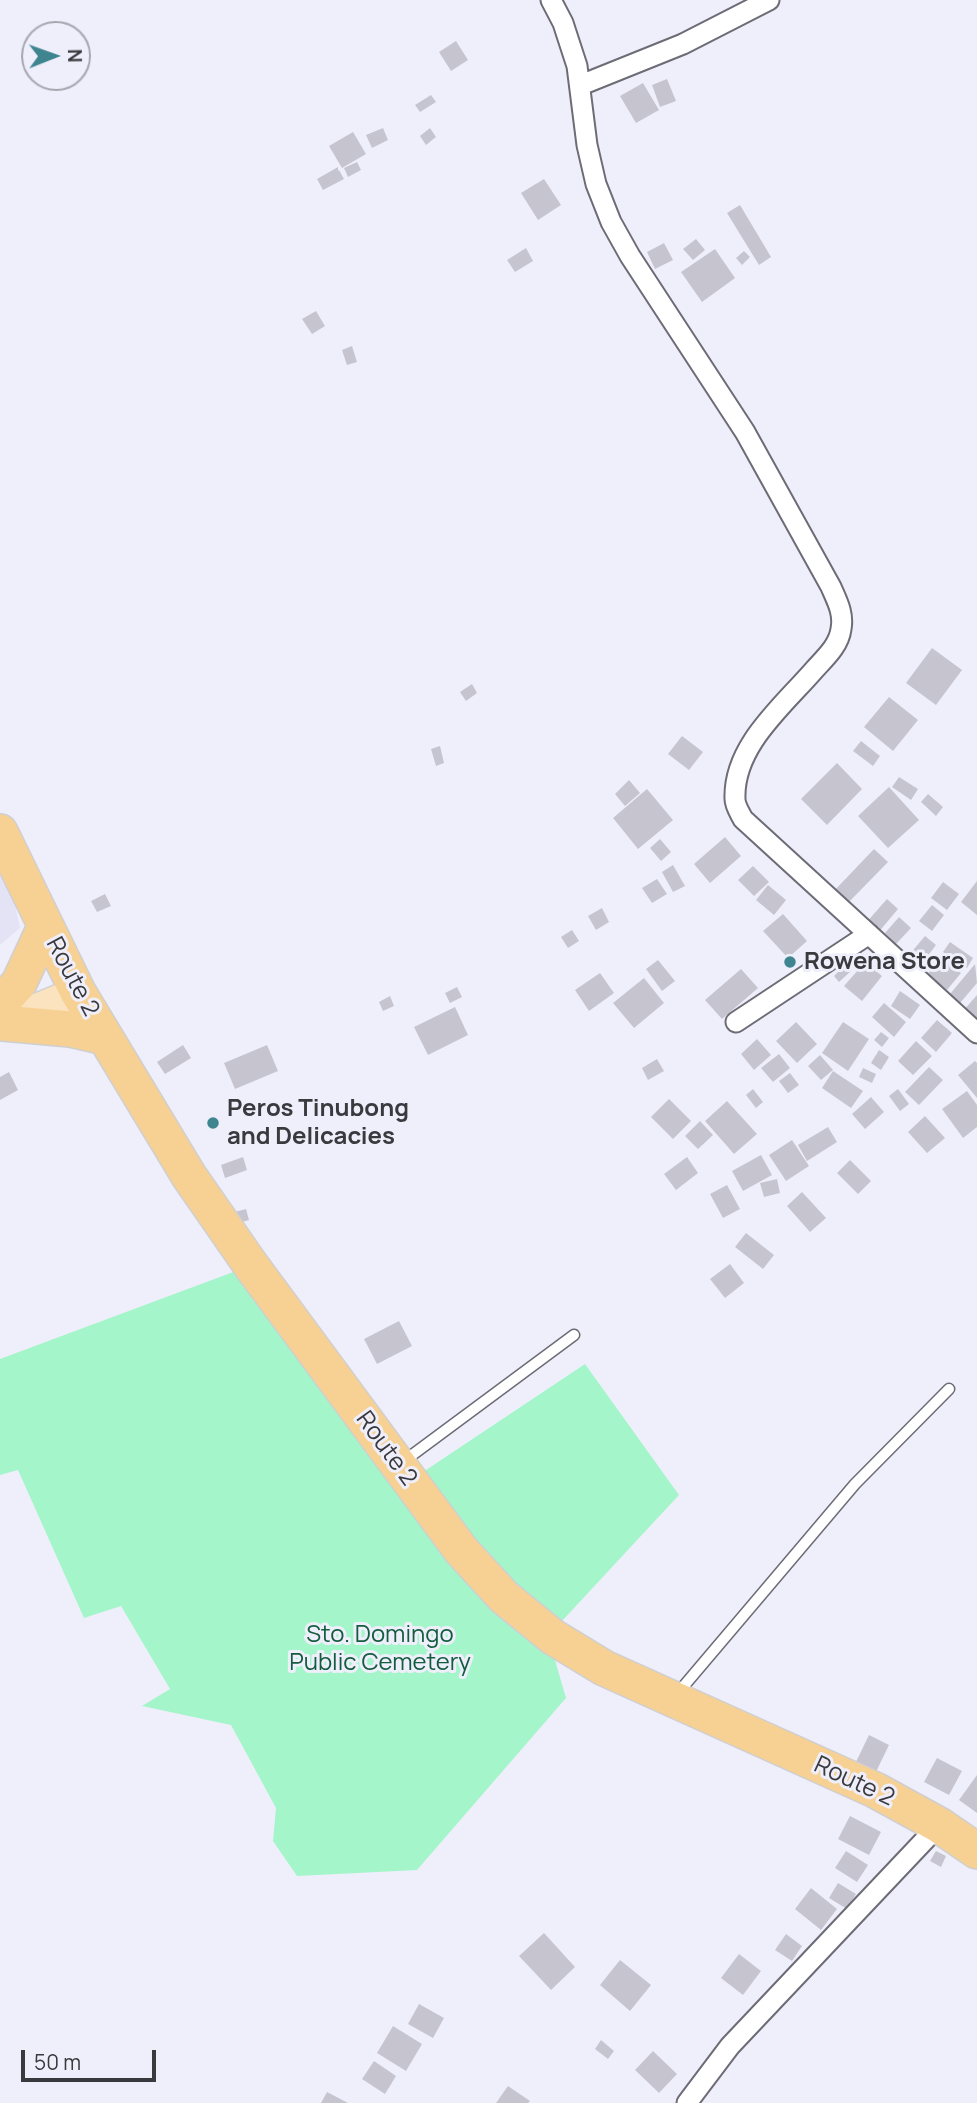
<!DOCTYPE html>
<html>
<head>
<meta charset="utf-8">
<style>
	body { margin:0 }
	#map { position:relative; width:977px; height:2103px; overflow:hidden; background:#efeffb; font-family:Manrope,sans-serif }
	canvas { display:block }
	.north { position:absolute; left:21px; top:21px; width:70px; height:70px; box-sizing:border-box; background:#efeffb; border:2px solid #a6a6af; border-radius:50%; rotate:89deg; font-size:19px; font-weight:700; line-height:28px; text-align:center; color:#39393e }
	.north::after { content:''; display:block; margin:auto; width:24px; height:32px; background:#3f8590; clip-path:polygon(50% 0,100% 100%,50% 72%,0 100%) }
	.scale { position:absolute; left:21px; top:2050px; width:135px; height:32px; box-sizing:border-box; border:4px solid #39393e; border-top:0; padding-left:9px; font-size:21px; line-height:24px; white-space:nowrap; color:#39393e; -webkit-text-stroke:5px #efeffb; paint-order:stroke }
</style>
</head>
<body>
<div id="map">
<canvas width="977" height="2103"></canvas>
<div class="north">N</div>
<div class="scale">50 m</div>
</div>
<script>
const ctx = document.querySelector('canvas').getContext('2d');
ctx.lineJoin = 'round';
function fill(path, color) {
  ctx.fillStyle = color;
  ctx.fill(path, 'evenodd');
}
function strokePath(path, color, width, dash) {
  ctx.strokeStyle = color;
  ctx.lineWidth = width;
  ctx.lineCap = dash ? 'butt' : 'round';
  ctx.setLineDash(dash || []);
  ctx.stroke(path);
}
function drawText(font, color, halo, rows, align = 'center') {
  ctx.font = font + ' Manrope,sans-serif';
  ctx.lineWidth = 6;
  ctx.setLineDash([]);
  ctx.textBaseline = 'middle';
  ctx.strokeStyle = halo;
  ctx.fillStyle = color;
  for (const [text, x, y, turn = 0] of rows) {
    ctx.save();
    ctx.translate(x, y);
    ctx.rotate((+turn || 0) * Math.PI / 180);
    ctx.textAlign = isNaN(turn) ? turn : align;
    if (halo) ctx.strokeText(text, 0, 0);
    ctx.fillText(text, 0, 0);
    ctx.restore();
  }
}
const built = new Path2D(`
	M0,860L9,877L20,928L0,945Z`);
const green = new Path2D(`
	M244,1268L408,1482L585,1364L679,1495L548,1636L566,1698L417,1870L297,1876L273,1841L276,1808L231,1725L142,1706L170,1689L121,1606L84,1618L18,1470L0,1475V1359Z`);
const building = new Path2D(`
	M456,41L468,60L451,71L439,52Z
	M667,79L676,101L660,107L652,85Z
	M643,83L659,110L636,123L620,96Z
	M431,95L436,102L420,112L415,105Z
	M383,128L388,140L372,148L366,135Z
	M430,128L436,137L426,145L420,136Z
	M353,132L366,154L342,168L329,146Z
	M357,162L361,170L348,177L344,168Z
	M338,167V171L339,170L344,179L323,190L317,179Z
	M544,179L561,205L538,220L521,193Z
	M740,205L771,257L759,265L727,213Z
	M696,239L705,250L693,260L683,249Z
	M664,243L673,260L655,269L647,252Z
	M526,248L533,261L515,272L507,260Z
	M715,249L735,278L702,302L681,272Z
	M744,251L750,257L742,265L736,258Z
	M316,311L325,326L312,334L302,319Z
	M352,346L357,362L347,365L342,350Z
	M932,648L962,670L936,705L906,683Z
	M472,684L477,693L466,701L460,692Z
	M889,697L918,720L893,751L864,727Z
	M682,736L703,752L689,770L668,754Z
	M861,741L880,756L873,766L853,751Z
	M440,746L444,763L436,766L431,749Z
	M837,763L862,789L827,825L801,799Z
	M899,777L918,789L911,800L892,787Z
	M629,780L640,793L625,806L615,794Z
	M889,787L919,820L888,848L858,816Z
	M647,789L673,820L638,849L613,818Z
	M928,794L943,807L936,816L921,802Z
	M725,837L741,856L710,883L694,864Z
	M660,839L671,852L661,861L650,848Z
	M874,849L888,862L845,906L832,893Z
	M673,865L685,886L673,892L662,872Z
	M753,866L769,882L754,896L738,880Z
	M657,879L667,894L652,903L642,888Z
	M977,881V915L961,902Z
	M943,882L959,894L947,910L931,898Z
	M768,885L786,900L774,915L756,900Z
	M105,894L111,906L97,912L91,901Z
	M887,899L898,909L877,934L865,924Z
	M932,905L944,915L932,931L919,921Z
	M602,908L609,922L596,930L588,916Z
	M783,914L807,941L788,958L763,931Z
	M899,917L911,928L896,944L885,933Z
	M572,930L579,941L568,948L561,937Z
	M925,936L936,945L921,965L909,955Z
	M950,942L973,958L967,968L943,952Z
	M940,957L961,973L947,990L927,975Z
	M658,960L675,981L662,991L646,969Z
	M865,962L882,976L862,1001L844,986Z
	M975,964L977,983L955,1009L945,1000Z
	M845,965L851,971L839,982L834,976Z
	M741,969L758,988L722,1019L705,1000Z
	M600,973L614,993L589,1011L575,990Z
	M644,978L664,1003L634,1028L613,1003Z
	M457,987L462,997L450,1003L445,993Z
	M900,991L920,1005L910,1019L891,1006Z
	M977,995V1024L963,1011Z
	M390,996L394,1006L383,1011L379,1002Z
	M884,1003L906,1022L894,1037L872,1017Z
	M455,1007L468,1035L428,1055L414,1027Z
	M937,1020L952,1033L936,1052L921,1038Z
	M796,1022L817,1044L797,1063L776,1041Z
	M843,1022L869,1039L848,1071L822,1053Z
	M881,1032L889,1038L882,1047L874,1040Z
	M757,1039L771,1055L754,1070L741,1054Z
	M916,1041L932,1056L913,1075L898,1061Z
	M183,1045L191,1058L165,1074L157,1062Z
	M267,1045L278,1071L235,1089L224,1063Z
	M879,1050L889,1057L881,1070L871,1063Z
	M779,1054L790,1068L773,1082L761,1068Z
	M820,1055L833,1070L821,1080L808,1066Z
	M657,1059L664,1071L648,1080L642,1068Z
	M975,1061L977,1063V1098L958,1075Z
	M929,1067L943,1080L919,1105L905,1092Z
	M863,1068L876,1074L872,1083L859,1077Z
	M833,1071L863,1091L851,1108L822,1088Z
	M9,1072L18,1090L0,1100V1077Z
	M790,1073L799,1085L788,1093L779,1081Z
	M753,1089L763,1102L756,1108L746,1095Z
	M898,1089L909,1104L900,1111L889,1096Z
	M967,1091L977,1105V1127L963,1138L942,1109Z
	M871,1097L884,1112L865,1129L852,1114Z
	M669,1099L691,1121L673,1139L651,1117Z
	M727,1101L757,1134L734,1154L705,1121Z
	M925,1116L945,1138L927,1153L908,1132Z
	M700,1121L713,1135L698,1149L685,1136Z
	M828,1127L837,1142L807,1161L798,1145Z
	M792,1140L809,1166L786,1181L769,1155Z
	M761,1155L772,1175L743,1191L732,1171Z
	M243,1157L247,1170L225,1178L221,1165Z
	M687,1157L698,1173L676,1190L664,1174Z
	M850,1160L871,1181L858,1194L837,1173Z
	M777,1179L780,1193L764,1197L760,1183Z
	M727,1185L740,1209L723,1218L710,1194Z
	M802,1192L826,1218L810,1232L787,1206Z
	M246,1209L249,1220L235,1224L231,1213Z
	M746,1233L774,1255L763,1269L735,1247Z
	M730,1264L744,1283L725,1298L710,1279Z
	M399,1321L412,1346L377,1364L364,1339Z
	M869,1735L889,1745L873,1778L853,1768Z
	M937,1758L962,1771L949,1795L924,1782Z
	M977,1775V1813L959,1800Z
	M850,1816L881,1832L869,1855L838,1839Z
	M846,1851L868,1865L857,1882L835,1868Z
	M936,1851L946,1856L941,1867L930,1861Z
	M838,1883L856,1894L847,1909L829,1898Z
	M811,1888L837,1909L821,1930L795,1909Z
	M544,1933L575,1967L551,1990L519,1956Z
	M786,1934L802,1946L792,1961L775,1950Z
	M739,1954L761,1971L743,1995L721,1978Z
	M620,1960L651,1985L630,2011L600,1985Z
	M419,2004L444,2018L433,2038L408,2024Z
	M393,2026L422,2044L406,2071L377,2053Z
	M601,2040L614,2051L608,2059L595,2049Z
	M653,2051L677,2074L659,2093L635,2070Z
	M374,2061L396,2076L385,2094L362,2079Z
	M508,2086L530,2101L528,2103H496Z
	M327,2092L348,2103H321Z`);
const lane = new Path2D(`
	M404,1461L574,1335
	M677,1694L855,1484L949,1389`);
const street = new Path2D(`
	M551,0L563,23L577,66L587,145L596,184L611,222L630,256L745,432L831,587C837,601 844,613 841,629C839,645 826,657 815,669C783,706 733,746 735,799C735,806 740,813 743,819L977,1033
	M581,85L683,44L769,0
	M736,1022L869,934
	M687,2103L730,2046L939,1825`);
const primary = new Path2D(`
	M0,1024L78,992`);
const highway = new Path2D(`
	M0,832L78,992L189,1176L250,1264L461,1550L504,1597L553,1637L604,1668L875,1790L939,1825L977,1851
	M0,1004L19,983L45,927
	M3,1023L70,1029L105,1037`);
const markers = [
	[790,962,7,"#3f8590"],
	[213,1123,7,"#3f8590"]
];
const poiNames = [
	["Rowena Store",804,962],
	["Peros Tinubong",227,1109],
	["and Delicacies",227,1137]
];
const streetNames = [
	["Route 2",72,977,62],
	["Route 2",386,1449,54],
	["Route 2",854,1782,25]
];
const parkNames = [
	["Sto. Domingo",380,1635],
	["Public Cemetery",380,1663]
];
fill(built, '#e4e3f6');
fill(green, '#a4f5ca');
fill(building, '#c6c4cf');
strokePath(lane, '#6d6c76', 13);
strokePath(street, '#6d6c76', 23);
strokePath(primary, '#cfcfd1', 33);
strokePath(highway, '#cfcfd1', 38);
strokePath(lane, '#fff', 10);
strokePath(street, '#fff', 19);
strokePath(primary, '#fae3be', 30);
strokePath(highway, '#f7d193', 35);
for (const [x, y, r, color] of markers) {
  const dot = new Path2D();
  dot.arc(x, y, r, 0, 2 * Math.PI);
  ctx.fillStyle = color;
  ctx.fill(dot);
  strokePath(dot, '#efeffb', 2.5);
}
drawText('bold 24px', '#39393e', '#efeffb', poiNames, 'left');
drawText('24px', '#39393e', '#efeffb', streetNames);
drawText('24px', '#135d3e', '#efeffb', parkNames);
</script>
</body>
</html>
